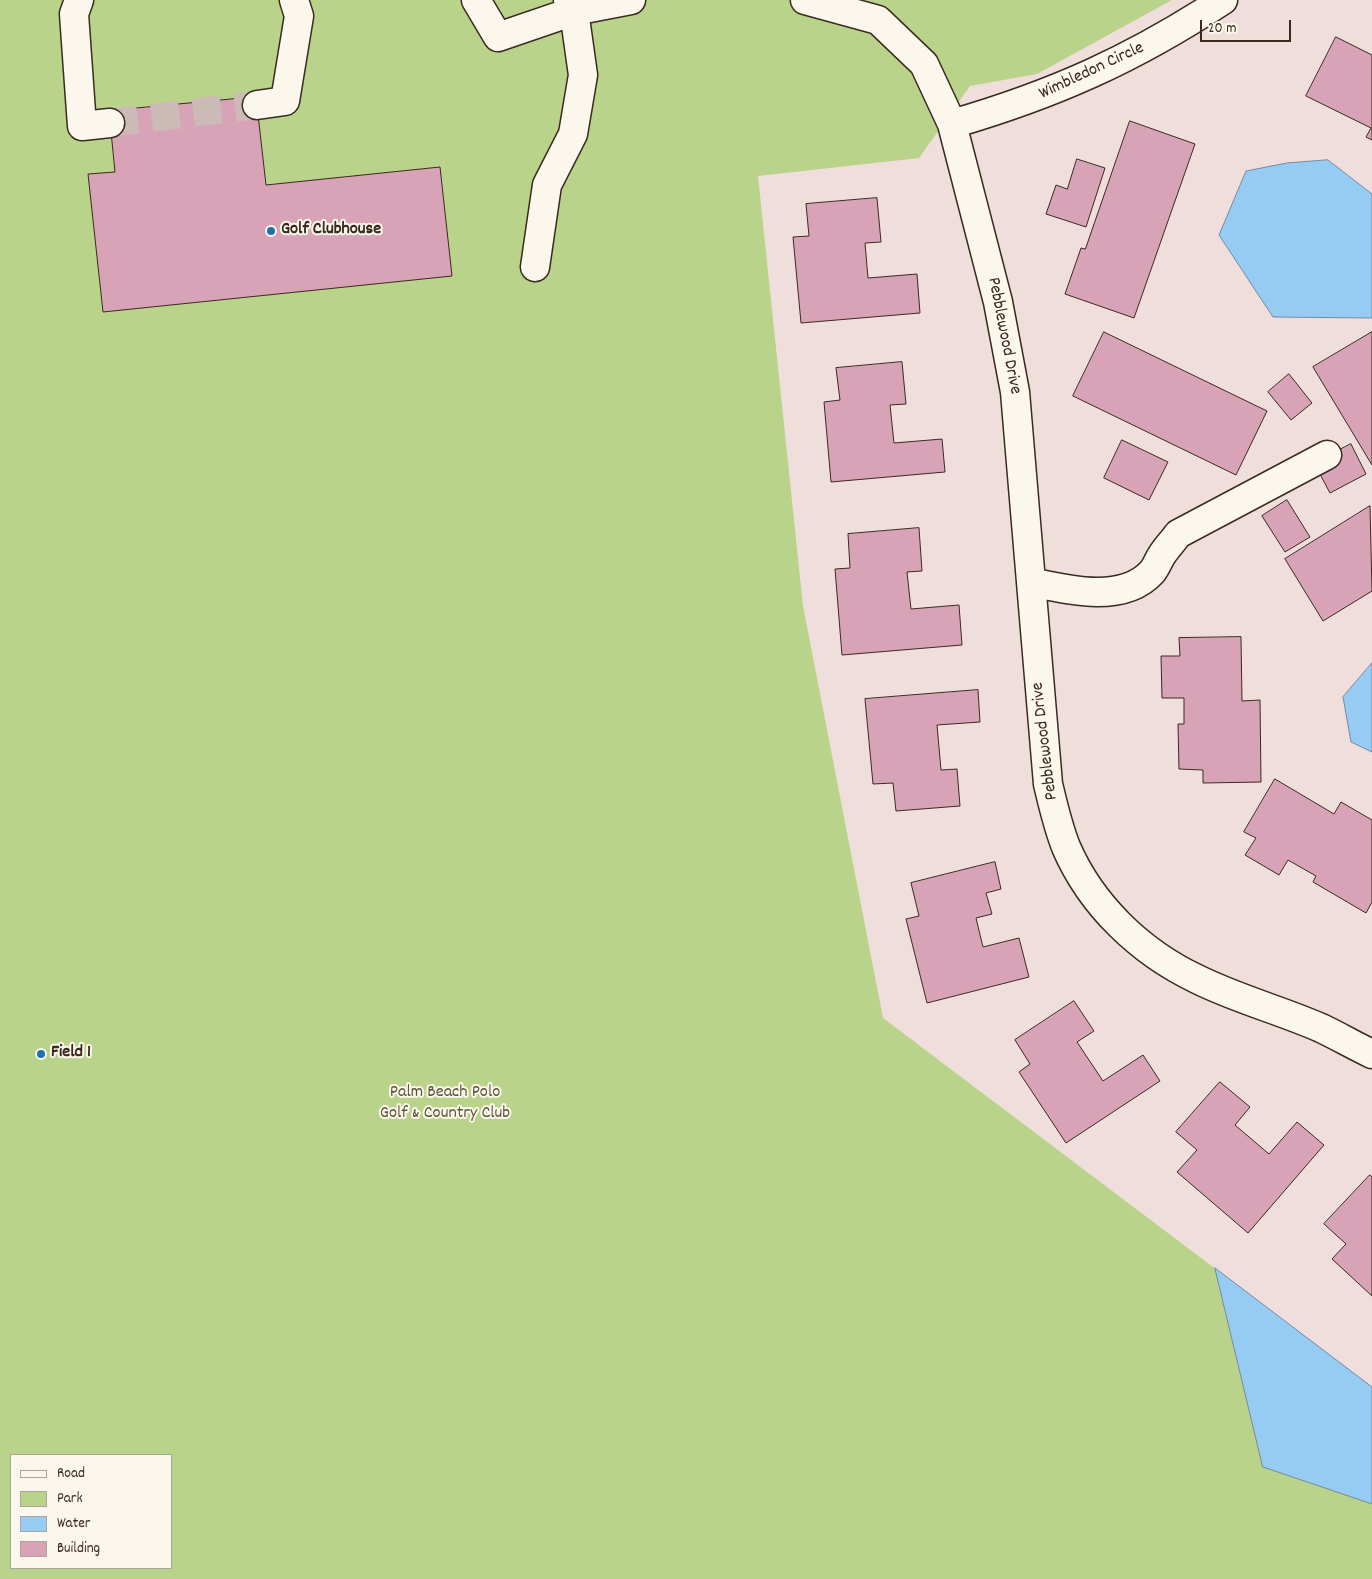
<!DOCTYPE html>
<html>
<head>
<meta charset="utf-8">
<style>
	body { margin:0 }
	#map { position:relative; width:1372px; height:1579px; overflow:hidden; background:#f0dedc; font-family:Dekko,sans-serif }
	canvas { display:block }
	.legend { position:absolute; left:10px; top:1454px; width:162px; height:115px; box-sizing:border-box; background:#fbf7ec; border:1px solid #aea59a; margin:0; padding:6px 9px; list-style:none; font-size:15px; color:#3b2a1e }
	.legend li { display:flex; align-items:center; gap:10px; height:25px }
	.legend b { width:25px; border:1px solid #aea59a }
	.scale { position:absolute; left:1200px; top:20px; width:91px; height:22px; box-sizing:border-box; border:2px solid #3b2a1e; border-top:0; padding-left:6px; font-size:15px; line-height:18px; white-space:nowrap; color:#3b2a1e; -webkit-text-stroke:4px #fbf7ec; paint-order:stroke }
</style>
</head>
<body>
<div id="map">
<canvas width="1372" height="1579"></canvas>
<ul class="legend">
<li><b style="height:6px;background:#fbf7ec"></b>Road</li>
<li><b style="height:14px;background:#bad38a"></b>Park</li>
<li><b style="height:14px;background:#96cbf4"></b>Water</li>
<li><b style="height:14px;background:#d8a2b7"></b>Building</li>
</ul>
<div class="scale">20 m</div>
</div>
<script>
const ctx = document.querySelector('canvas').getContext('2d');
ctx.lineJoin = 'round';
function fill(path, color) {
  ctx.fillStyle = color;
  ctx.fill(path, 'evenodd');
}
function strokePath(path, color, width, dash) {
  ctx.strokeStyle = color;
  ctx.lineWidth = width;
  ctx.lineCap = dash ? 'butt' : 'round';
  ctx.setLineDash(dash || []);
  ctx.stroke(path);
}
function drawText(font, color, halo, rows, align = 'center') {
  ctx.font = font + ' Dekko,sans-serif';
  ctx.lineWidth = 4;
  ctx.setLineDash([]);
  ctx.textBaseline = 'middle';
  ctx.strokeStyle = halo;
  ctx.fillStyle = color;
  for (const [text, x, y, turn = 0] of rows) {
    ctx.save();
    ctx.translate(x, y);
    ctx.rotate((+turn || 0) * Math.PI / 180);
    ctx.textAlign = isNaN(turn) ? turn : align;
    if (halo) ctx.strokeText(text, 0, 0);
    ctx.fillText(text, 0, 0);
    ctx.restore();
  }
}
const green = new Path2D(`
	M0,0H1172L1037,74L970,86L919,158L758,176L803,606L883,1018L1372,1387V1579H0ZM11,1455H171V1568H11Z`);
const water = new Path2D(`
	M1328,160L1372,194V318L1273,317L1219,235L1246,171L1287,163Z
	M1372,663V752L1351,742L1343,697Z
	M1215,1268L1372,1387V1504L1263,1467Z`);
const building = new Path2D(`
	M1336,37L1372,55V140L1366,137L1371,128L1306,96Z
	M256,97L266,185L440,167L452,276L103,312L88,174L115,172L109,111Z
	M1130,121L1195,144L1134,318L1065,294L1081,248L1085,249Z
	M1077,159L1105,168L1086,227L1046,214L1056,185L1067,189Z
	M877,198L881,242L865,243L868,278L917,274L920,313L801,323L793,237L809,236L806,204Z
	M1104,332L1267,411L1236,475L1073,396Z
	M1372,332V465L1313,367Z
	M902,362L906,404L890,405L894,443L942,439L945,472L831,482L824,402L840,400L836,368Z
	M1289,374L1312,403L1291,420L1268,392Z
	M1122,440L1168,462L1149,500L1104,478Z
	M1351,444L1366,474L1330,493L1314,463Z
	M1287,500L1310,537L1285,552L1262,516Z
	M1370,506L1372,591L1323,621L1285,559Z
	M919,528L922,571L907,572L911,609L959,605L962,645L842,655L835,569L850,568L848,534Z
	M1241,637L1242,701L1260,700L1261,782L1203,783V770L1179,769L1178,724H1184V698H1162L1161,656H1180L1179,638Z
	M978,690L980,722L937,725L941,770L957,769L960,806L896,811L893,783L873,784L865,699Z
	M1275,779L1334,814L1341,802L1372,820V902L1366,913L1313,882L1316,876L1288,860L1279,875L1245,855L1256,838L1244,832Z
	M995,862L1001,889L986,893L992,914L976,918L983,947L1019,938L1029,977L927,1003L906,919L919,916L911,883Z
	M1074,1001L1094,1031L1077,1042L1103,1081L1143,1055L1160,1081L1066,1143L1019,1072L1030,1064L1015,1040Z
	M1220,1082L1250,1107L1235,1125L1269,1154L1297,1122L1324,1145L1248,1233L1177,1172L1197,1150L1176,1132Z
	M1370,1175L1372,1177V1296L1332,1259L1346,1244L1324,1224Z`);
const minorTunnel = new Path2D(`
	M110,123L257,105`);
const minor = new Path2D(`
	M79,0L74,14L82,126L110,123
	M476,0L498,37L574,11L631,0
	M805,0L878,20L924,64L952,124L998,302L1015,392L1048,784C1053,805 1058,827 1066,847C1091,905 1140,952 1197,979C1237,999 1280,1010 1321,1028C1338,1036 1355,1046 1372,1054
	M257,105L285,101L299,16L294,0
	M952,124C1055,94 1133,59 1223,0
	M535,267L547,185L573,134L583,75L574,11L568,0
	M1031,582C1067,590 1123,604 1152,572C1157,566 1159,558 1164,552C1168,546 1174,540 1178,534L1327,455`);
const markers = [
	[271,231,5,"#1f6fb2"],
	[41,1054,5,"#1f6fb2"]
];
const streetNames = [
	["Wimbledon Circle",1092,72,-25],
	["Pebblewood Drive",1003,336,79],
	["Pebblewood Drive",1046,741,-97]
];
const poiNames = [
	["Golf Clubhouse",281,231],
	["Field 1",51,1054]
];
const parkNames = [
	["Palm Beach Polo",445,1094],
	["Golf & Country Club",445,1115]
];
fill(green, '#bad38a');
fill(water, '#96cbf4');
strokePath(water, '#728b9e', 1);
fill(building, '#d8a2b7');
strokePath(building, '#3b2a1e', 1);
strokePath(minorTunnel, '#ccbab6', 28, [28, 14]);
strokePath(minor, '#3b2a1e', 31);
strokePath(minor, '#fbf7ec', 28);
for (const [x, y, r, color] of markers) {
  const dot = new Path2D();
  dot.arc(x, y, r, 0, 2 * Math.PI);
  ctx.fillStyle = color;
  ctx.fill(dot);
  strokePath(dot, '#fbf7ec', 2);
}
drawText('18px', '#3b2a1e', '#fbf7ec', streetNames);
drawText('bold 18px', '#3b2a1e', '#fbf7ec', poiNames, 'left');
drawText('18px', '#5b5439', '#fbf7ec', parkNames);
</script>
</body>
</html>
